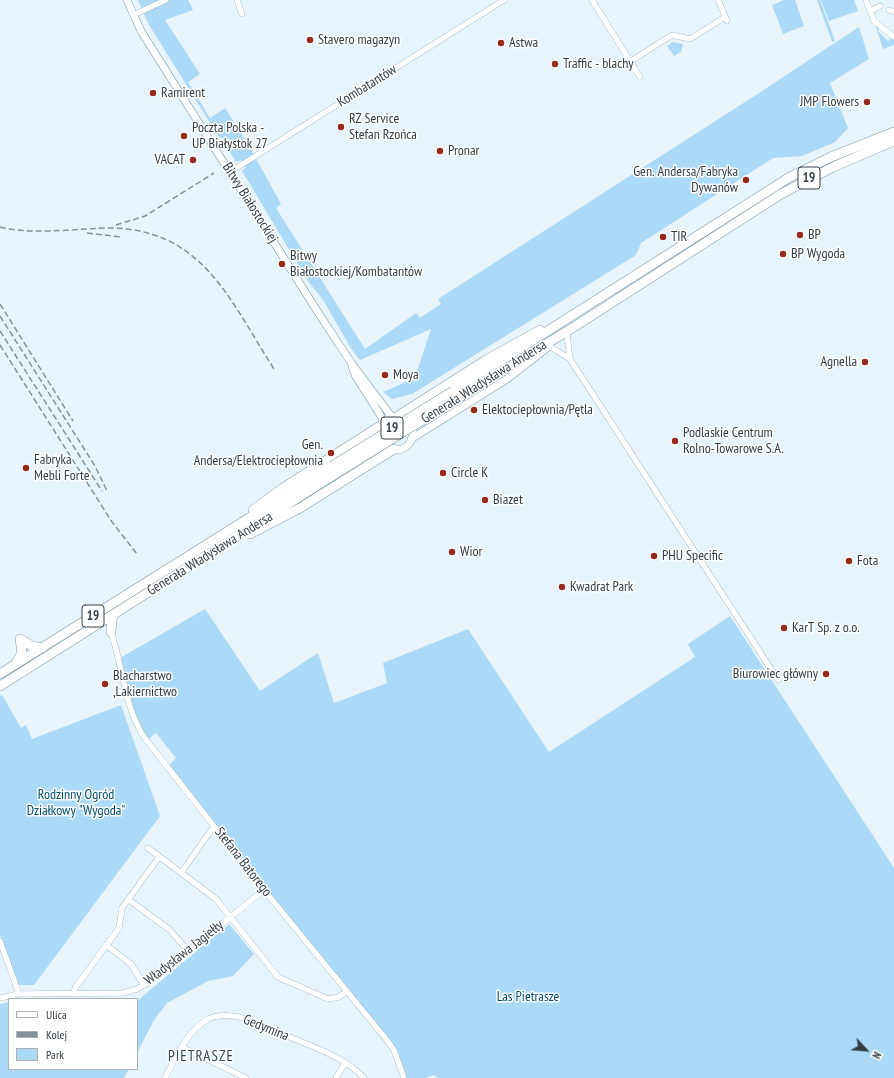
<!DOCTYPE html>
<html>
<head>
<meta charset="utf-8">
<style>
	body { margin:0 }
	#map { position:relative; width:894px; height:1078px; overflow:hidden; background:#e8f4fc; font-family:"PT Sans Narrow",sans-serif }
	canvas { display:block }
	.legend { position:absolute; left:8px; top:998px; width:130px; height:72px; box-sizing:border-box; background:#fff; border:1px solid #adb2b5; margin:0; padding:5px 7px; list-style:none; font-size:12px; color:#323e46 }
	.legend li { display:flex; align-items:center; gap:8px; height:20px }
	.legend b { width:20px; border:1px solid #adb2b5 }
	.north { position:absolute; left:846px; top:1030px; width:40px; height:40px; -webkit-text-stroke:3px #fff; paint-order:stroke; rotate:116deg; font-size:11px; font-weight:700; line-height:16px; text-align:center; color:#323e46 }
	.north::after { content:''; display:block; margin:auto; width:14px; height:18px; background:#323e46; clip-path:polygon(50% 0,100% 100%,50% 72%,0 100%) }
</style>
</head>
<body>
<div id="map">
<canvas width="894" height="1078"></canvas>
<ul class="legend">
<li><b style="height:5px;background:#fff"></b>Ulica</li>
<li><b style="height:5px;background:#859199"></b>Kolej</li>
<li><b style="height:11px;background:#abd9f6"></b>Park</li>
</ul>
<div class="north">N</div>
</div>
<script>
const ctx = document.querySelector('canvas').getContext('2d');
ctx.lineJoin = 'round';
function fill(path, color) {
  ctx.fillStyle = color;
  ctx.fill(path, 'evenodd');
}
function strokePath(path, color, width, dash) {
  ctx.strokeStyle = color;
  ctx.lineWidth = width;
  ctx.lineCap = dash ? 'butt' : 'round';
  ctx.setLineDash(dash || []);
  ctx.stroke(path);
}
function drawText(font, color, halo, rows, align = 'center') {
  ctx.font = font + ' "PT Sans Narrow",sans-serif';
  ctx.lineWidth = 3;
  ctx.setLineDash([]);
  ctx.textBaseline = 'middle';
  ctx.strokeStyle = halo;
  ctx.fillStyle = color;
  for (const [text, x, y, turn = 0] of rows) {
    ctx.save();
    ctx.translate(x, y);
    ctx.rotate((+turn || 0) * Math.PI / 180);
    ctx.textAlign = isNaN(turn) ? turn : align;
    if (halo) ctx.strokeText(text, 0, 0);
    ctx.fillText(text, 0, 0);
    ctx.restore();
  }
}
const green = new Path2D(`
	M138,0H188L193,10L165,20L200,74L188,82L210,118L225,108L249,146L281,204L276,208L365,349L416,313L420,318L441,304L438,299L756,95L859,27L869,59L830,83L848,128L835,142L802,156L773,158L641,243L636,255L412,394L392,399L383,392L415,378L431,329L360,360L352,350L323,300L308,281L242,171L246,167L241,160L236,162L221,137H219L149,25Z
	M784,0H795L804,26L783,34L772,5Z
	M817,0H820L835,41L832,42Z
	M821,0H854L858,11L829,21Z
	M875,24L879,27L878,31L888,41L891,38L894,40V45L883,49Z
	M673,42L683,44L681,52L674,56L667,46Z
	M205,609L260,691L318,653L334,703L387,683L383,663L468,629L549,752L695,657L688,644L730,616L894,868V1078H439L433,1075L425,1078H404L394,1051L167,767L176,758L156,733L146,741L138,727L120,658Z
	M2,695L21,728L26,725L32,739L121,705L160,816L34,985H17L0,935V696Z
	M229,924L254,954L233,976L208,981L167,1003L154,1020L137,1053V1001Z
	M9,1002V1069H129L124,1078H0V1004Z`);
const minor = new Path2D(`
	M237,0L242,14
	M592,0L640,77
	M718,0L727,21
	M866,0L874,21L894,37
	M889,10L894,12
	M870,11L880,6
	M133,15L166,0
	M631,61L672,35L690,39L725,17
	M230,172L504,0
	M567,334L570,359L778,680
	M549,346L570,359
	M111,632C123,667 124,705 144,737L264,890L386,1039L394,1050L404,1078
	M148,848L216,899L278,977L328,999L339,997L347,991
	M181,873L214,826
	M129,900L170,930L188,951
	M0,941L19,994
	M106,945L131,964L144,985
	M74,994L75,988L119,928L122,908L159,857
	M0,998L19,994L123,993L137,989L152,980L264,890
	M182,1047L246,1078
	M165,1078C175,1058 187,1031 208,1019C215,1016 224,1015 232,1016C246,1017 261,1025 275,1031C302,1043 344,1055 364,1078
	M336,1078L345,1063`);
const tertiary = new Path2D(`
	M127,0L141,31L319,314L352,364L391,416
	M352,366L355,375L384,421
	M379 433a17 17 0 1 1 34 0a17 17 0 1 1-34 0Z
	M411,439L507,379L547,348`);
const trunk = new Path2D(`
	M453,391L790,177L831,157L894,132
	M458,398L574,327L781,194L833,167L894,141
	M398,416L486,360L540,330
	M253,510L283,488L380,426
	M250,534L300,508L394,449
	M111,632L112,620L114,614
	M20,639L32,646L42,648
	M16,663L22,653L20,639
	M0,674L332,466
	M0,686L337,473`);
const rail = new Path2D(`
	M116,225L145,216L214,173
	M0,227C34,235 71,229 106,228C202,227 229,299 274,369
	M87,233L121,237
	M0,304L73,421
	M0,316L95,466L107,491
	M0,331L102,491
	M0,345L112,522L137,554`);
const trunkBridge = new Path2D(`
	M332,466L453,391
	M337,473L458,398`);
const markers = [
	[310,40,4,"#952b1c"],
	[501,43,4,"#952b1c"],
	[555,64,4,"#952b1c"],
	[153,93,4,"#952b1c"],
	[867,102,4,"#952b1c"],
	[341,127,4,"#952b1c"],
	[184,136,4,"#952b1c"],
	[440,151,4,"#952b1c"],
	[193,160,4,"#952b1c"],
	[746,180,4,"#952b1c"],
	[800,235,4,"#952b1c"],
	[663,237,4,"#952b1c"],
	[783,254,4,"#952b1c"],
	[282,264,4,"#952b1c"],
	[865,362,4,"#952b1c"],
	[385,375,4,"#952b1c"],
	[474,410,4,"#952b1c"],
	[675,441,4,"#952b1c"],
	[331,453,4,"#952b1c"],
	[26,468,4,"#952b1c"],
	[443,473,4,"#952b1c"],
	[485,500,4,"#952b1c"],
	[452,552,4,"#952b1c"],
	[654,556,4,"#952b1c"],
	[849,561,4,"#952b1c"],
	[562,587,4,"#952b1c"],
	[784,628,4,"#952b1c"],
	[826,674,4,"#952b1c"],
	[105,684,4,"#952b1c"]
];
const shields = [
	[809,178,22],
	[392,428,22],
	[93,616,22]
];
const shieldNames = [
	["19",809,178],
	["19",392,428],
	["19",93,616]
];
const poiNames = [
	["Stavero magazyn",318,40],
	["Astwa",509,43],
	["Traffic - blachy",563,64],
	["Ramirent",161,93],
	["JMP Flowers",859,102,"right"],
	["RZ Service",349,119],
	["Stefan Rzońca",349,135],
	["Poczta Polska -",192,128],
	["UP Białystok 27",192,144],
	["Pronar",448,151],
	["VACAT",185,160,"right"],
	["Gen. Andersa/Fabryka",738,172,"right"],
	["Dywanów",738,188,"right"],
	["BP",808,235],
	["TIR",671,237],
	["BP Wygoda",791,254],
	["Bitwy",290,256],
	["Białostockiej/Kombatantów",290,272],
	["Agnella",857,362,"right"],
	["Moya",393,375],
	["Elektociepłownia/Pętla",482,410],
	["Podlaskie Centrum",683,433],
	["Rolno-Towarowe S.A.",683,449],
	["Gen.",323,445,"right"],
	["Andersa/Elektrociepłownia",323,461,"right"],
	["Fabryka",34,460],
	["Mebli Forte",34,476],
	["Circle K",451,473],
	["Biazet",493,500],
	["Wior",460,552],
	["PHU Specific",662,556],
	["Fota",857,561],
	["Kwadrat Park",570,587],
	["KarT Sp. z o.o.",792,628],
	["Biurowiec główny",818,674,"right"],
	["Blacharstwo",113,676],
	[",Lakiernictwo",113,692]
];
const streetNames = [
	["Kombatantów",367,86,-32],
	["Bitwy Białostockiej",250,203,58],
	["Generała Władysława Andersa",484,382,-32],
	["Generała Władysława Andersa",210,554,-32],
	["Stefana Batorego",243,862,52],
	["Władysława Jagiełły",184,953,-38],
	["Gedymina",266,1028,22]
];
const parkNames = [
	["Rodzinny Ogród",76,795],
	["Działkowy \"Wygoda\"",76,811],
	["Las Pietrasze",528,997]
];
const neighbourhoodNames = [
	["PIETRASZE",201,1057]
];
fill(green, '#abd9f6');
strokePath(minor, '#7f9cae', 6);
strokePath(tertiary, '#7f9cae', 8);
strokePath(trunk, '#7f9cae', 10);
strokePath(minor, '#fff', 5.5);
strokePath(tertiary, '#fff', 7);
strokePath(trunk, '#fff', 9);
strokePath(rail, '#859199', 1.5, [6, 3]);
strokePath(trunkBridge, '#7f9cae', 10, []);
strokePath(trunkBridge, '#fff', 9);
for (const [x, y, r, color] of markers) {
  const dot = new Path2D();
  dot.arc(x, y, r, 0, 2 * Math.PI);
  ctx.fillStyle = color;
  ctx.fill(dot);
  strokePath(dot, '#fff', 1.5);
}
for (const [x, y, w] of shields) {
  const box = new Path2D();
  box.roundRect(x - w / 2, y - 11, w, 22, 3);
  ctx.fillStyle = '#fff';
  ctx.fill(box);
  strokePath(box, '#323e46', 1);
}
drawText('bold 13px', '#323e46', null, shieldNames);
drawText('14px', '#323e46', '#fff', poiNames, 'left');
drawText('14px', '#323e46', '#fff', streetNames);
drawText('14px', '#004f72', '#fff', parkNames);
ctx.letterSpacing = '1px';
drawText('15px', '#2f4858', '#fff', neighbourhoodNames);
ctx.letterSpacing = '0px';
</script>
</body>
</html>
